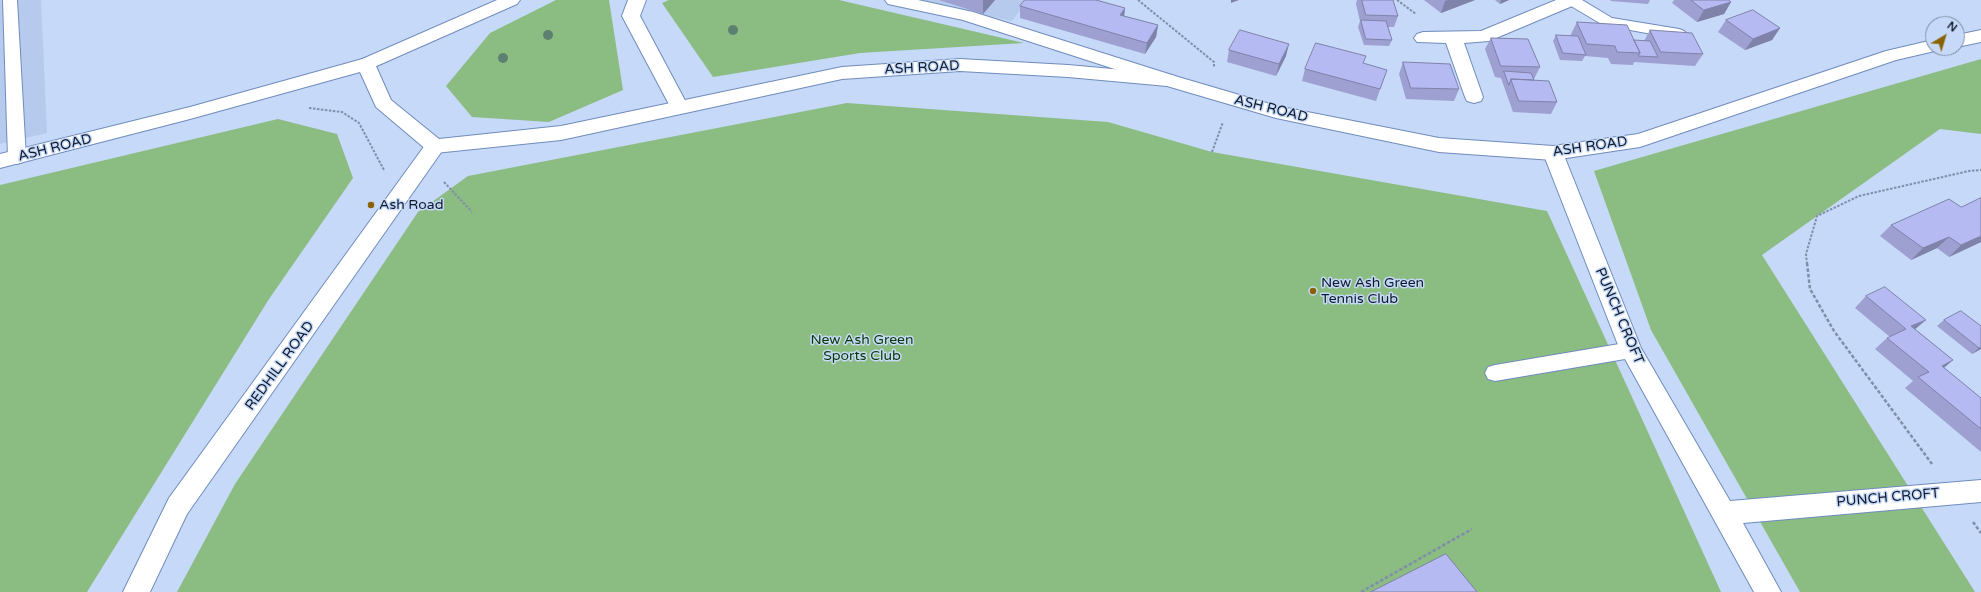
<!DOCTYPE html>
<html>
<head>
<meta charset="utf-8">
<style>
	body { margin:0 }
	#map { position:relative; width:1981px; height:592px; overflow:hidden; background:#c6d9f8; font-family:"Varela Round",sans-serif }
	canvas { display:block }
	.north { position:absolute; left:1925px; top:16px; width:40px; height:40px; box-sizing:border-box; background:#c6d9f8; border:1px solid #7c8ca6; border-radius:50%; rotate:38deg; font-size:11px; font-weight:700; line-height:16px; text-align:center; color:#0e192b }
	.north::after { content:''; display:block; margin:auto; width:14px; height:18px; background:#8a6201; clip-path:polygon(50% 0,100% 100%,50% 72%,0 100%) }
</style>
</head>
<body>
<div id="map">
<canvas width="1981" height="592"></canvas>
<div class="north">N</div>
</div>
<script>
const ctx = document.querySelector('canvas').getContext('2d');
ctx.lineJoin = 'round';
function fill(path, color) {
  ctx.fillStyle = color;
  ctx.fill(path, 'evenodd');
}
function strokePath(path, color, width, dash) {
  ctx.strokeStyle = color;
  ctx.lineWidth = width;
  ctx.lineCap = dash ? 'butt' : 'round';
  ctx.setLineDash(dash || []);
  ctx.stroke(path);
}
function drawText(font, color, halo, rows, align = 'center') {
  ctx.font = font + ' "Varela Round",sans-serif';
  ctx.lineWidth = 3;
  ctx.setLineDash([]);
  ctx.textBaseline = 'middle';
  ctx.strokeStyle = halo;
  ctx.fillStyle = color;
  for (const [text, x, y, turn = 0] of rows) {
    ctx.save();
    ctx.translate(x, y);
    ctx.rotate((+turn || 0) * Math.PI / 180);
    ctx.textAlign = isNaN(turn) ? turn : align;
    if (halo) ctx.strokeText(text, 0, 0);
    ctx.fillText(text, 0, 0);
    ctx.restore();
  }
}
const built = new Path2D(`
	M0,0H41L47,133L0,144Z
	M913,0H1028L1012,21Z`);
const green = new Path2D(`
	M556,0H609L623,90L549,122L472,117L446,86L490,33Z
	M669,0H839L1024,43L860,53L713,77L662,3Z
	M1981,59V134L1940,129L1762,255L1975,592H1800L1651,330L1594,171Z
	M847,103L1108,122L1212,152L1547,211L1721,592H177L235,484L418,212L468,176Z
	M278,119L337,134L353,178L269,299L87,592H0V185Z`);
const pathFar1 = new Path2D(`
	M1138,0L1214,62V68
	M1397,0L1416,14
	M309,108L342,112L359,123L384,170
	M1212,152L1223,122
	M444,182L472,212
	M1807,264L1806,254L1817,216L1859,196L1969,171L1981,170`);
const path = new Path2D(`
	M1807,263L1810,289L1834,331L1932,464
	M1973,522L1981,533
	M1361,592L1472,529`);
const service = new Path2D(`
	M3,0H17L26,158L23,162L17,164L11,162L8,158Z
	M1564,0H1582L1612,18L1679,29L1684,31L1687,34L1684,37L1679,39L1603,25L1566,3Z
	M1631,342L1638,344L1641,350L1638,356L1631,358L1495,381L1488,379L1485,373L1488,367L1495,365Z`);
const minor = new Path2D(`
	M497,0H520L517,4L372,68L366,70L360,68L357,64L360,60Z
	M628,0H646L640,16L688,106L686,110L679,112L672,110L622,16Z
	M885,0H918L973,12L1175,76L1177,80L1175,84L1168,86L1161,84L963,20L888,4Z
	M1556,0H1580L1577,4L1489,41L1464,43L1483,97L1481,101L1474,103L1467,101L1465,97L1446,43L1417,42L1414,38L1417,34L1423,32L1481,31Z
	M435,139L442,141L445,146L442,151L187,514L150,592H123L169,498L428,141Z
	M1553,146L1560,148L1563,153L1641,348L1730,501L1981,480V502L1743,523L1781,592H1754L1620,350L1543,153L1546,148Z`);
const tertiary = new Path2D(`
	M1981,30V42L1957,47V35Z
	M1933,40V48H1941L1939,50L1896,60L1640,147L1553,160L1439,152L1276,118L1167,86L1068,77L960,71L842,79L561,140L435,153L428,151L376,107L360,72L190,119L0,168V154L190,107L366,58L372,60L375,64L391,100L439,139L561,126L842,67L960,59L1068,65L1168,74L1277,106L1439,138L1553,146L1638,134L1886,51Z`);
const trees = [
	[733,30],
	[548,35],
	[503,58]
];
const wall = new Path2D(`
	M939,0H995L983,14Z
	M1357,0H1393L1398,16L1394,27H1388L1392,40L1389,46L1364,45L1358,27L1360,21L1356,4Z
	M1424,0H1475L1441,13Z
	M1495,0H1509L1500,4Z
	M1610,0H1650L1648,4L1611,1Z
	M1674,0H1729L1731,2L1724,14L1697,22L1672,3Z
	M1020,6L1124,16L1158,25L1156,37L1145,54L1020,18Z
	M1726,20L1780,28L1772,40L1745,50L1718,32Z
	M1577,22L1634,40L1644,41L1650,30L1703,54L1695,66L1634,62L1633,65L1611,64L1608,58L1585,56L1582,61L1560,60L1553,41L1556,35L1572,36L1571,34Z
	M1491,38L1540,67L1534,79V80L1557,102L1551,114L1513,112L1501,78L1495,77L1485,49Z
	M1229,50L1286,56L1276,76L1227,62Z
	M1403,62L1459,89L1454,101L1406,99L1399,74Z
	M1305,69L1387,70L1376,101L1302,81Z
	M1961,207L1981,242L1949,257L1937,248L1911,260L1880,236L1891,225Z
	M1866,296L1915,329L1953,360L1944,368L1981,398V452L1905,388L1913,381L1875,349L1887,338L1890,337L1855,308Z
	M1944,320L1981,349L1972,354L1937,326Z`);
const shadedWall = new Path2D(`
	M983,0H995L983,14Z
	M1231,0H1239L1231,3Z
	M1448,0H1475L1441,13L1445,1Z
	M1501,0H1509L1500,4Z
	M1731,2L1724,14L1697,22L1704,10Z
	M1125,8L1124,20L1120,15Z
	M1158,25L1156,37L1145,54L1147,43Z
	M1780,28L1772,40L1745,50L1753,39Z
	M1289,44L1286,56L1276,76L1279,64Z
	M1981,236V242L1949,257L1961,245Z
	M1949,237L1937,248L1911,260L1923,248Z
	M1926,320L1913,331L1911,326Z
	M1981,347V349L1972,354L1979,348Z
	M1953,360L1941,370L1942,366Z`);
const building = new Path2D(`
	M1025,0H1096L1125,8L1120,15L1158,25L1147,43L1020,6Z
	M1362,0H1393L1398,16L1366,15Z
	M1691,0H1729L1731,2L1704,10Z
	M1753,10L1780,28L1753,39L1726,20Z
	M1361,20L1386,21L1392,40L1366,39Z
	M1577,22L1627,25L1640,53L1617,52L1615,46L1587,44Z
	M1240,30L1289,44L1279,64L1229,50Z
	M1650,30L1692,33L1703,54L1661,52Z
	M1556,35L1578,36L1586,55L1563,53Z
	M1491,38L1528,39L1540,67L1501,66Z
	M1634,40L1650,41L1658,57L1638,56L1640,53Z
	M1316,43L1366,56L1363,63L1387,70L1380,89L1305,69Z
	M1403,62L1450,64L1459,89L1411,88Z
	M1504,71L1531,73L1534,80L1511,79L1509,85Z
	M1511,79L1549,81L1557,102L1519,101Z
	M1981,198V236L1961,245L1949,237L1923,248L1891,225L1949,199L1961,207Z
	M1885,287L1926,320L1911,326L1953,360L1942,366L1981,398V429L1918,377L1929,372L1887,338L1906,329L1866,296Z
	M1961,311L1981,326V347L1979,348L1944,320Z
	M1446,554L1477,592H1371Z`);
const markers = [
	[371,205,4,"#8a6201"],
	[1313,291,4,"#8a6201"]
];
const streetNames = [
	["ASH ROAD",922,68,-3],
	["ASH ROAD",1271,109,14],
	["ASH ROAD",1590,147,-8],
	["ASH ROAD",55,148,-14],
	["PUNCH CROFT",1619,316,67],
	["REDHILL ROAD",280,366,-54],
	["PUNCH CROFT",1888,498,-5]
];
const poiNames = [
	["Ash Road",379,205],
	["New Ash Green",1321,283],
	["Tennis Club",1321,299]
];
const parkNames = [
	["New Ash Green",862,340],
	["Sports Club",862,356]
];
fill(built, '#b5caec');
fill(green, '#8bbc82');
strokePath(service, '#6f8cbd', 2);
strokePath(minor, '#6f8cbd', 2);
strokePath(tertiary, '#6f8cbd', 2);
strokePath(pathFar1, '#7f8fa9', 2, [2.5, 1.5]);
strokePath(path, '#7f8fa9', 2.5, [3.5, 2]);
fill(service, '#fff');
fill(minor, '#fff');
fill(tertiary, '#fff');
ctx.fillStyle = '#5e8070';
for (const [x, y] of trees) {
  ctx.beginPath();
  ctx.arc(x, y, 5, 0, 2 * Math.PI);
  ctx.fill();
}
fill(wall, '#9da0d0');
fill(shadedWall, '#7f82a9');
fill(building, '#b6baf2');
strokePath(building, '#7f82a9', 1);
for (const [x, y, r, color] of markers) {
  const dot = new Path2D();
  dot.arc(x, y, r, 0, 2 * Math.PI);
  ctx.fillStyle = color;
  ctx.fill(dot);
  strokePath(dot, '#c6d9f8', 1.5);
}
drawText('14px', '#0e192b', '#c6d9f8', streetNames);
drawText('14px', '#0e192b', '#c6d9f8', poiNames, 'left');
drawText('14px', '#083801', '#c6d9f8', parkNames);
</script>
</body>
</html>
